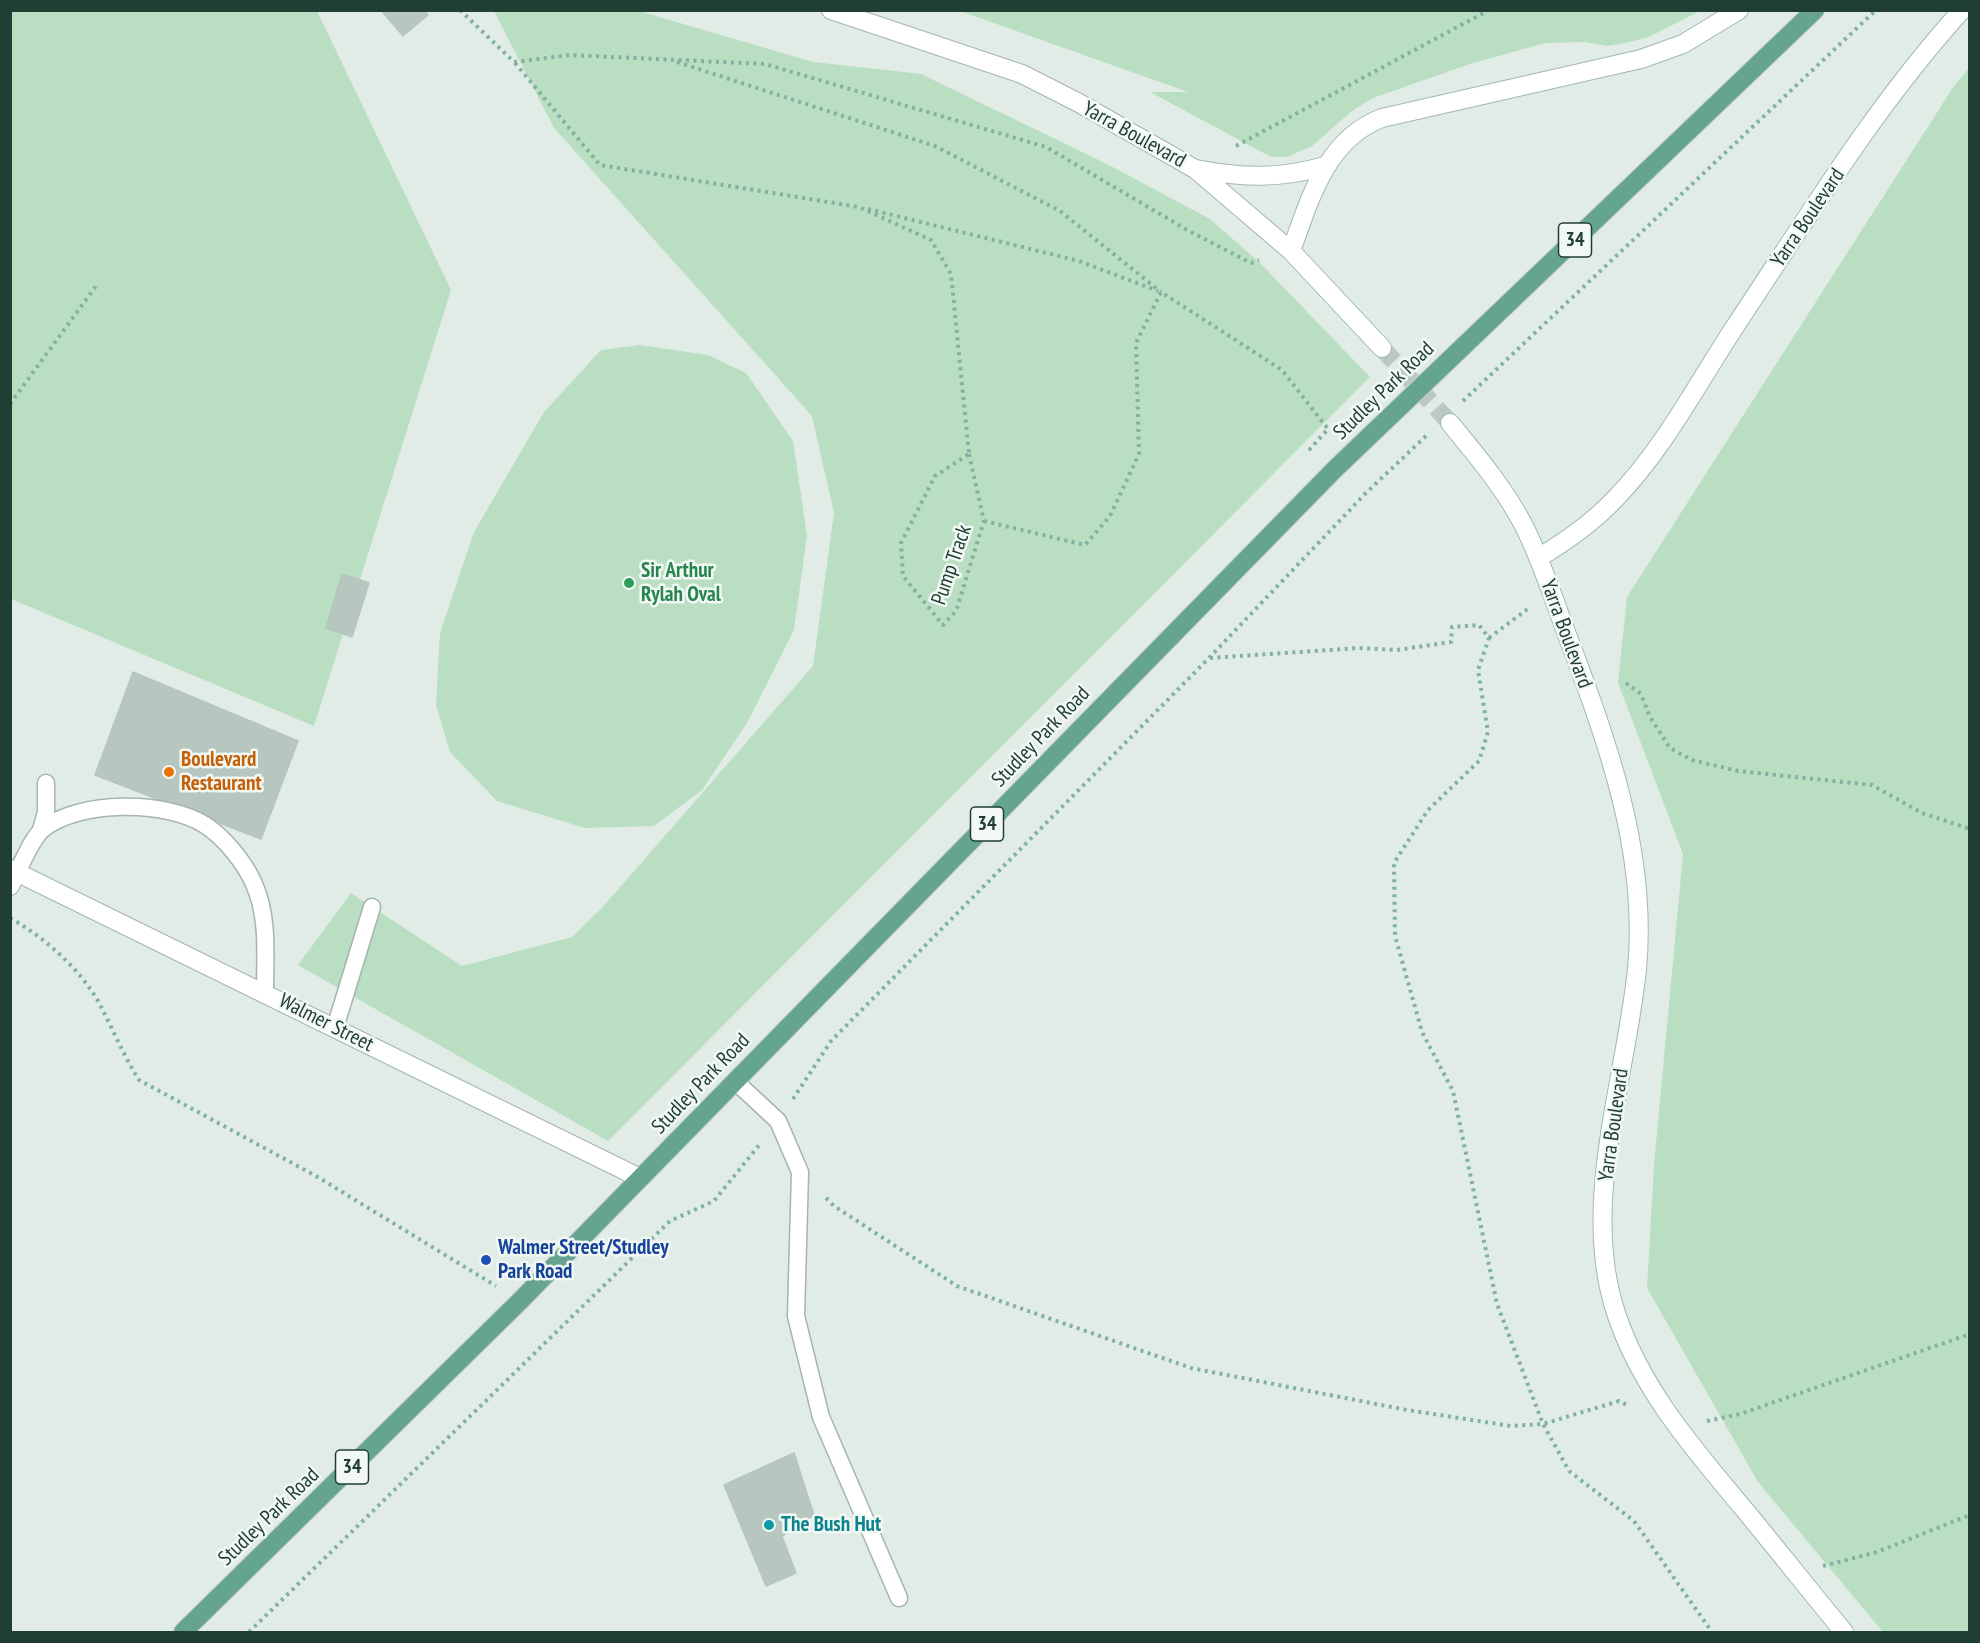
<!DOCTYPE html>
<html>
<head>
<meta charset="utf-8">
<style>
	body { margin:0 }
	#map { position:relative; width:1980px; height:1643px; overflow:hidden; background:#e1ece7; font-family:"PT Sans Narrow",sans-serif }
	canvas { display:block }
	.frame { position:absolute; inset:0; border:12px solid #213e35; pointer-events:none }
</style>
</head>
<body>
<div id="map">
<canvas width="1980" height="1643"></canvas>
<div class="frame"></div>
</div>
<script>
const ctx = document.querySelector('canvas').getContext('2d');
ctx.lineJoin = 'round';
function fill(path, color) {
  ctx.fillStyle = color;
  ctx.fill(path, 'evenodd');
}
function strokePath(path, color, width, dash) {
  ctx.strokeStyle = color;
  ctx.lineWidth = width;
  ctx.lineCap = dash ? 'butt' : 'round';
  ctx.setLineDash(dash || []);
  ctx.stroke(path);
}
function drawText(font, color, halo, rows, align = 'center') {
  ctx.font = font + ' "PT Sans Narrow",sans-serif';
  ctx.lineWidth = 5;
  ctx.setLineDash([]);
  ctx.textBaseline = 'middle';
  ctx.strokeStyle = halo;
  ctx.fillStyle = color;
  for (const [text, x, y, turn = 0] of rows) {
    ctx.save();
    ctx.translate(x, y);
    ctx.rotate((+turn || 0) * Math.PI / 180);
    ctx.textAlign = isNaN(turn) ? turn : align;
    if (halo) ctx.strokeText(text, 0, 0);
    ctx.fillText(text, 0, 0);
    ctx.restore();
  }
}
const green = new Path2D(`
	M10,11H317L451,290L314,726L11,599Z
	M494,11H639L813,62L921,74L1107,164L1210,219L1260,263L1370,377L608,1141L298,965L351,893L462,966L572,937L601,909L813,666L834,513L812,416L554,128Z
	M960,11H1700L1649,37L1625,43L1606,46L1585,42L1545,43L1470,64L1373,98L1352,111L1312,146L1287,157H1271L1150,92H1188Z
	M1969,68V1632H1883L1758,1482L1647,1288L1654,1165L1683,854L1618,683L1627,597L1954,86Z
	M640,345L708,355L746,373L793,441L807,535L794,630L747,723L702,790L654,826L585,828L497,801L450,752L436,705L440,633L474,532L544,412L601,350Z`);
const building = new Path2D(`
	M381,10H424L428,15L403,36Z
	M342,574L369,583L352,637L326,628Z
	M133,672L298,741L261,839L95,775Z
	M794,1453L814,1515L782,1536L796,1573L766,1586L724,1485Z`);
const secondaryTunnel = new Path2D(`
	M1382,348L1450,423`);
const path = new Path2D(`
	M460,10L514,62L570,55L765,64L1046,147L1189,231L1251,263L1259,260
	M677,62L935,146L1060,211L1161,292
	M515,63L600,165L859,207L931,240L951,274L969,454
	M1236,146L1489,10
	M868,209L1079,261L1158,291
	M1463,401L1876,10
	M10,404L96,286
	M969,454L984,521L956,611L943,625L903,576L901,543L935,476Z
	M984,521L1085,545L1110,516L1139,454L1136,343L1161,292L1282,370L1328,429L1310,449L1313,452
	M1489,638L1529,608
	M1210,658L1359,648L1397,650L1451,642L1452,627L1479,625L1489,638L1478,670L1488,732L1479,761L1428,810L1394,863L1395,936L1422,1032L1453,1091L1497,1304L1543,1424L1569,1471L1634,1521L1712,1632
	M1626,683L1641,694L1650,717L1670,748L1692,760L1738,771L1872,785L1922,813L1970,829
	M10,918C44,937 78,967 98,1001C112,1027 123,1055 139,1080L316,1176L496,1286
	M793,1099L831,1041L1209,658L1366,493L1427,435
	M826,1198L834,1206L957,1286L1191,1368L1407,1410L1511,1426L1543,1424L1619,1401L1629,1406
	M1707,1421L1740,1414L1970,1334
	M1823,1566L1877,1552L1970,1515
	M249,1632L670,1221L714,1201L760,1144`);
const service = new Path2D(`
	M41,830L46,812V783
	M17,872C24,860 32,838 43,829C80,800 165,800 205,825C224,837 245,863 254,884C269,917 265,957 265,992
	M335,1028L372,907
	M735,1081L778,1121L800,1172L796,1316L821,1417L899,1598`);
const minor = new Path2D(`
	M10,886L17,872`);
const tertiary = new Path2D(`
	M831,10L1022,74L1079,103L1195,169L1291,251
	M1196,169C1242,178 1280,179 1325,166
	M10,869L640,1178`);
const secondary = new Path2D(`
	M1382,348L1291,251C1310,199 1326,139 1382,118L1641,59L1683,44L1739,10
	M1450,423C1477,456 1505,489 1524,526C1541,560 1553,597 1566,632C1607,740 1648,852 1637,969C1626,1079 1580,1205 1616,1313C1641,1389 1693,1448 1743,1508C1777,1549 1810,1591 1844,1632
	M1538,558C1565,542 1592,523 1614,500C1664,449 1697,384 1736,325C1807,218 1875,106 1962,10`);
const primary = new Path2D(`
	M183,1632L520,1301L1335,469L1815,10`);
const markers = [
	[629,583,6,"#2e9e5b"],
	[169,772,6,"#e8710a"],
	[486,1260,6,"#1a4fb4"],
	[769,1525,6,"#0f9aa8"]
];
const shields = [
	[1575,240,33],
	[987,824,33],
	[352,1467,33]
];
const shieldNames = [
	["34",1575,240],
	["34",987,824],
	["34",352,1467]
];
const streetNames = [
	["Yarra Boulevard",1134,135,29],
	["Yarra Boulevard",1808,218,-56],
	["Studley Park Road",1384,391,-44],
	["Pump Track",952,565,-71],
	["Yarra Boulevard",1566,634,70],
	["Studley Park Road",1041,737,-46],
	["Walmer Street",326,1023,27],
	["Studley Park Road",701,1084,-46],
	["Yarra Boulevard",1614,1125,-82],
	["Studley Park Road",269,1517,-44]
];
const leisureNames = [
	["Sir Arthur",641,571],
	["Rylah Oval",641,595]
];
const foodNames = [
	["Boulevard",181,760],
	["Restaurant",181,784]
];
const transitNames = [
	["Walmer Street/Studley",498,1248],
	["Park Road",498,1272]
];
const cultureNames = [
	["The Bush Hut",781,1525]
];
fill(green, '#badec2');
fill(building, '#b7c7c0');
strokePath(building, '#b4c6be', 1.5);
strokePath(secondaryTunnel, '#bbc9c3', 18, [18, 9]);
strokePath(service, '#a4b4ae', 19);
strokePath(minor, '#a4b4ae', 20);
strokePath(tertiary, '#a4b4ae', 20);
strokePath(secondary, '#9fb9ae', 20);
strokePath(primary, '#c1c9c6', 20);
strokePath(path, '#81b1a0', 4, [3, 4.5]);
strokePath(service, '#fff', 16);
strokePath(minor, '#fff', 18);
strokePath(tertiary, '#fff', 18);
strokePath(secondary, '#fff', 18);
strokePath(primary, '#64a490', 18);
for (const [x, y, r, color] of markers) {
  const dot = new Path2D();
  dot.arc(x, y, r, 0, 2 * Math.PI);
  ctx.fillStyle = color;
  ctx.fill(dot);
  strokePath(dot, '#f2f9f5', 2);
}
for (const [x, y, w] of shields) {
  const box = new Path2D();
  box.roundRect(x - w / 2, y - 17, w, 34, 4.5);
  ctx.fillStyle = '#f2f9f5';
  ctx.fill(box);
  strokePath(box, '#213e35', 1.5);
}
drawText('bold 20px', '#213e35', null, shieldNames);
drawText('21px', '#213e35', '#f2f9f5', streetNames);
drawText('bold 21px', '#27864d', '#f2f9f5', leisureNames, 'left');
drawText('bold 21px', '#c56008', '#f2f9f5', foodNames, 'left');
drawText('bold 21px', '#164399', '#f2f9f5', transitNames, 'left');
drawText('bold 21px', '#0d838f', '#f2f9f5', cultureNames, 'left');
</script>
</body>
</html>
